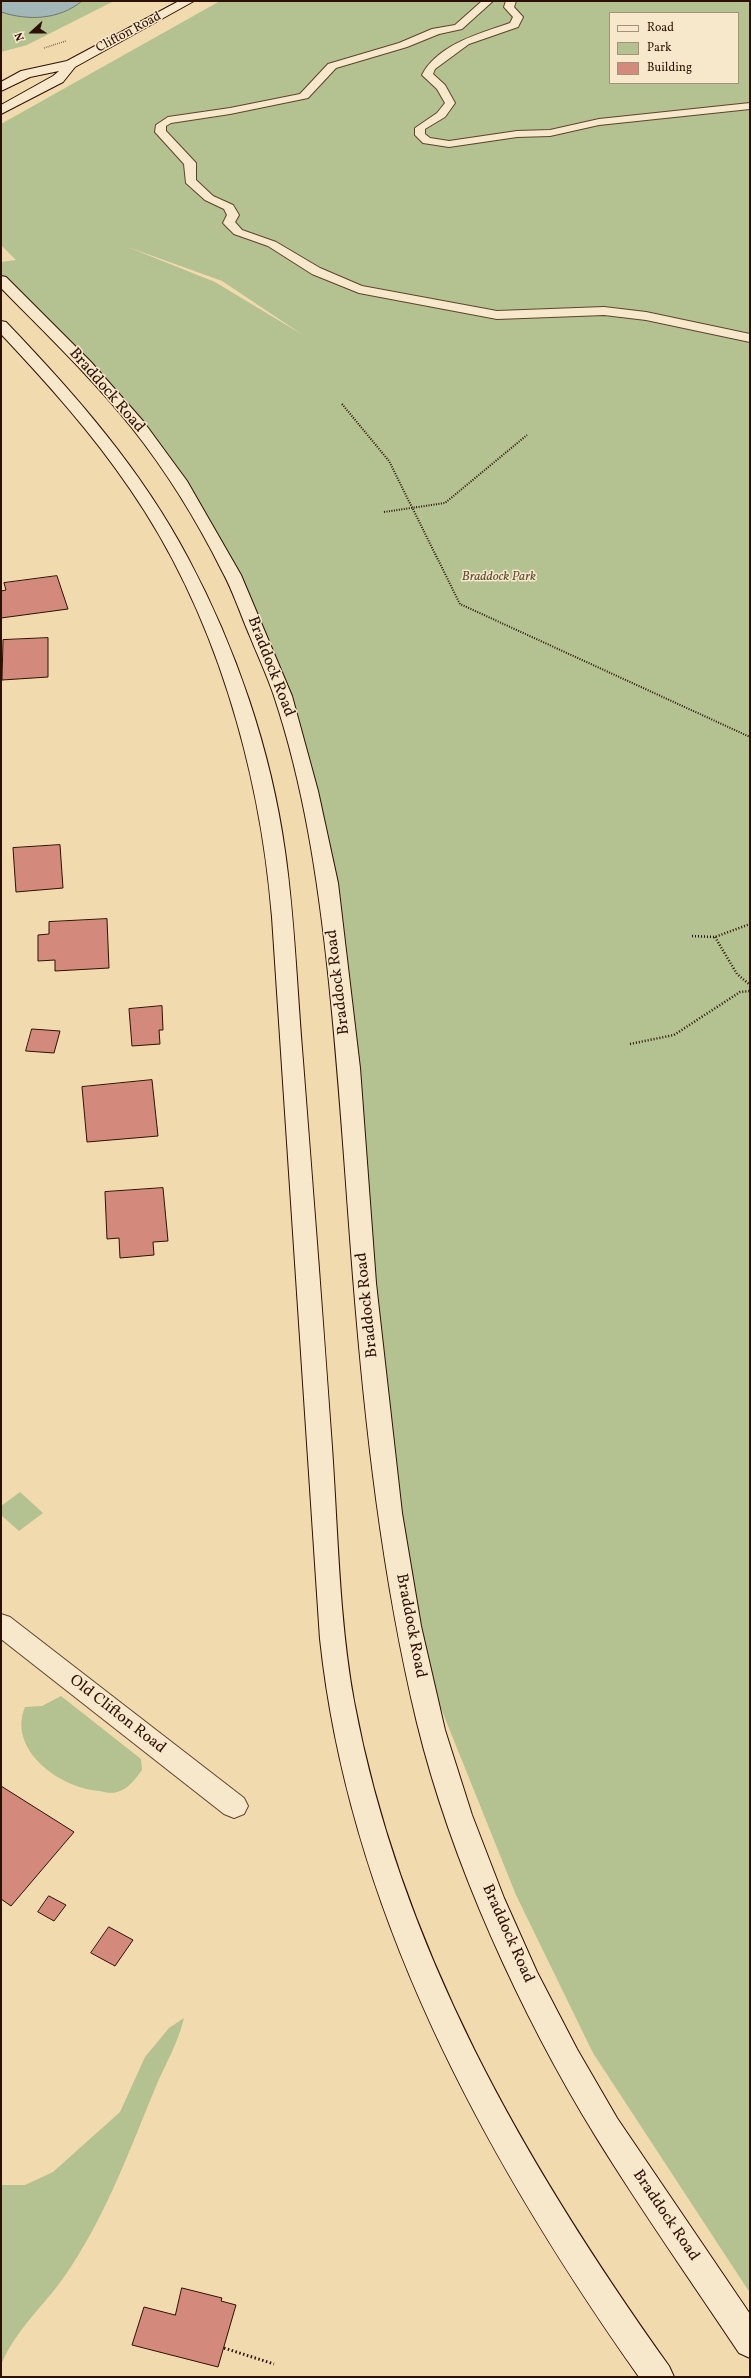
<!DOCTYPE html>
<html>
<head>
<meta charset="utf-8">
<style>
	body { margin:0 }
	#map { position:relative; width:751px; height:2378px; overflow:hidden; background:#f2daaf; font-family:Vollkorn,serif }
	canvas { display:block }
	.frame { position:absolute; inset:0; border:2px solid #2d1100; pointer-events:none }
	.legend { position:absolute; left:609px; top:12px; width:130px; height:72px; box-sizing:border-box; background:#f7e7cb; border:1px solid #a6917a; margin:0; padding:5px 7px; list-style:none; font-size:12px; color:#2d1100 }
	.legend li { display:flex; align-items:center; gap:8px; height:20px }
	.legend b { width:20px; border:1px solid #a6917a }
	.north { position:absolute; left:12px; top:12px; width:40px; height:40px; -webkit-text-stroke:3px #f7e7cb; paint-order:stroke; rotate:249deg; font-size:11px; font-weight:700; line-height:16px; text-align:center; color:#2d1100 }
	.north::after { content:''; display:block; margin:auto; width:14px; height:18px; background:#2d1100; clip-path:polygon(50% 0,100% 100%,50% 72%,0 100%) }
</style>
</head>
<body>
<div id="map">
<canvas width="751" height="2378"></canvas>
<div class="frame"></div>
<ul class="legend">
<li><b style="height:5px;background:#f7e7cb"></b>Road</li>
<li><b style="height:11px;background:#b4c190"></b>Park</li>
<li><b style="height:11px;background:#d38a7c"></b>Building</li>
</ul>
<div class="north">N</div>
</div>
<script>
const ctx = document.querySelector('canvas').getContext('2d');
ctx.lineJoin = 'round';
function fill(path, color) {
  ctx.fillStyle = color;
  ctx.fill(path, 'evenodd');
}
function strokePath(path, color, width, dash) {
  ctx.strokeStyle = color;
  ctx.lineWidth = width;
  ctx.lineCap = dash ? 'butt' : 'round';
  ctx.setLineDash(dash || []);
  ctx.stroke(path);
}
function drawText(font, color, halo, rows, align = 'center') {
  ctx.font = font + ' Vollkorn,serif';
  ctx.lineWidth = 3;
  ctx.setLineDash([]);
  ctx.textBaseline = 'middle';
  ctx.strokeStyle = halo;
  ctx.fillStyle = color;
  for (const [text, x, y, turn = 0] of rows) {
    ctx.save();
    ctx.translate(x, y);
    ctx.rotate((+turn || 0) * Math.PI / 180);
    ctx.textAlign = isNaN(turn) ? turn : align;
    if (halo) ctx.strokeText(text, 0, 0);
    ctx.fillText(text, 0, 0);
    ctx.restore();
  }
}
const green = new Path2D(`
	M1,1H114L27,45L1,52Z
	M220,1H750V2293L593,2053L516,1895L408,1626L309,791L233,575L179,481L86,365L1,280V262L16,260L1,245V124ZM610,13H738V83H610ZM125,246L222,281L303,335L215,282Z
	M20,1492L43,1513L19,1531L1,1515V1506Z
	M61,1696L141,1759L142,1770C135,1779 129,1789 117,1792C112,1794 104,1792 99,1791C60,1788 7,1750 25,1707L42,1706Z
	M184,2018C178,2044 164,2066 154,2091C128,2154 104,2220 64,2277C43,2307 16,2329 1,2365V2185H25L53,2172L120,2112L145,2057L169,2028Z`);
const water = new Path2D(`
	M1,1H82C59,20 28,21 1,12Z`);
const building = new Path2D(`
	M57,576L68,609L1,618V591L6,590L4,583Z
	M48,638V677L2,680L3,640Z
	M60,845L63,888L16,892L13,848Z
	M107,919L109,968L55,971V960L38,961V935L49,934V922Z
	M162,1006L163,1030H159L160,1044L132,1046L129,1009Z
	M32,1029L60,1031L54,1053L26,1051Z
	M152,1080L158,1136L87,1142L82,1087Z
	M163,1188L168,1241L153,1242L154,1255L120,1258L119,1238L107,1239L105,1192Z
	M1,1786L74,1832L11,1906L1,1899Z
	M49,1896L66,1905L54,1921L38,1912Z
	M109,1927L133,1940L115,1966L91,1953Z
	M182,2288L222,2298L221,2301L236,2305L218,2367L132,2345L144,2307L175,2315Z`);
const pathFar3 = new Path2D(`
	M44,48L66,41`);
const pathFar2 = new Path2D(`
	M342,404L389,461L460,604L750,737
	M384,512L445,503L527,435`);
const pathFar1 = new Path2D(`
	M692,936L715,937L750,924
	M715,937L737,974L750,985
	M630,1044L674,1035L740,992L750,991`);
const path = new Path2D(`
	M224,2348L274,2364`);
const lane = new Path2D(`
	M482,1H493L462,29L439,34L407,47L336,68L308,98L230,114L171,123L166,126V131L196,163V180L213,196L233,205L239,215L235,222L242,230L276,242L320,268L362,286L497,311L604,307L646,312L750,334V342L646,320L604,315L497,319L359,293L312,274L268,246L234,234L223,223L227,215L224,209L205,200L186,183L184,164L155,132L156,125L168,117L230,108L300,94L328,64L399,43L432,29L455,25Z
	M506,1H516L514,7L523,17L518,27L469,44L435,69L433,74L445,85L455,103L445,117L425,129V134L430,138L449,141L517,131L550,130L599,119L750,103V109L599,125L550,136L517,137L449,147L423,143L415,135V128L437,113L445,103L437,89L422,75C437,45 480,33 510,23L513,17L504,7Z`);
const street = new Path2D(`
	M1,1614L10,1617L244,1798L248,1806L244,1814L234,1818L224,1814L1,1639Z`);
const secondary = new Path2D(`
	M179,1H194L75,67L63,82L1,114V105L53,76L59,71L30,77L1,91V82L21,71L67,61Z
	M1,276L6,277L91,362L143,421L187,481L241,575L292,696L318,791L338,883L360,1068L376,1283L402,1513L421,1626L445,1730L472,1815L504,1898L537,1972L577,2049L617,2118L750,2314V2358L739,2353C691,2281 641,2210 596,2137C521,2015 451,1862 417,1723C382,1577 365,1426 353,1277C345,1175 339,1074 328,973C318,880 304,786 274,696C267,675 257,654 249,634C240,613 233,591 222,571C197,521 167,472 132,428C92,378 46,334 1,288Z
	M1,321L6,322C75,394 141,469 188,558C236,648 271,750 285,851C295,921 297,991 303,1061C313,1190 323,1318 332,1447C338,1532 339,1618 354,1701C400,1948 525,2164 669,2366L674,2377H639C484,2157 349,1910 320,1639L272,917C260,769 215,612 130,489C92,433 47,383 1,334Z`);
const farStreetnames = [
	["Clifton Road",129,33,-28]
];
const farParknames = [
	["Braddock Park",499,578]
];
const streetNames = [
	["Braddock Road",106,391,49],
	["Braddock Road",270,667,69],
	["Braddock Road",339,982,-97],
	["Braddock Road",368,1305,-96],
	["Braddock Road",410,1626,79],
	["Old Clifton Road",117,1715,38],
	["Braddock Road",507,1934,66],
	["Braddock Road",665,2216,56]
];
fill(green, '#b4c190');
fill(water, '#a2b7b7');
strokePath(water, '#73756e', 1);
fill(building, '#d38a7c');
strokePath(building, '#2d1100', 1);
strokePath(lane, '#5e432c', 2);
strokePath(street, '#5e432c', 2);
strokePath(secondary, '#2d1100', 2);
strokePath(pathFar3, '#2d1100', 1.5, [0.5, 1.5]);
strokePath(pathFar2, '#2d1100', 2, [1, 1.5]);
strokePath(pathFar1, '#2d1100', 2.5, [1, 2]);
strokePath(path, '#2d1100', 3, [1.5, 2.5]);
fill(lane, '#f7e7cb');
fill(street, '#f7e7cb');
fill(secondary, '#f7e7cb');
drawText('13px', '#2d1100', '#f7e7cb', farStreetnames);
drawText('italic 13px', '#5c4f32', '#f7e7cb', farParknames);
drawText('16px', '#2d1100', '#f7e7cb', streetNames);
</script>
</body>
</html>
